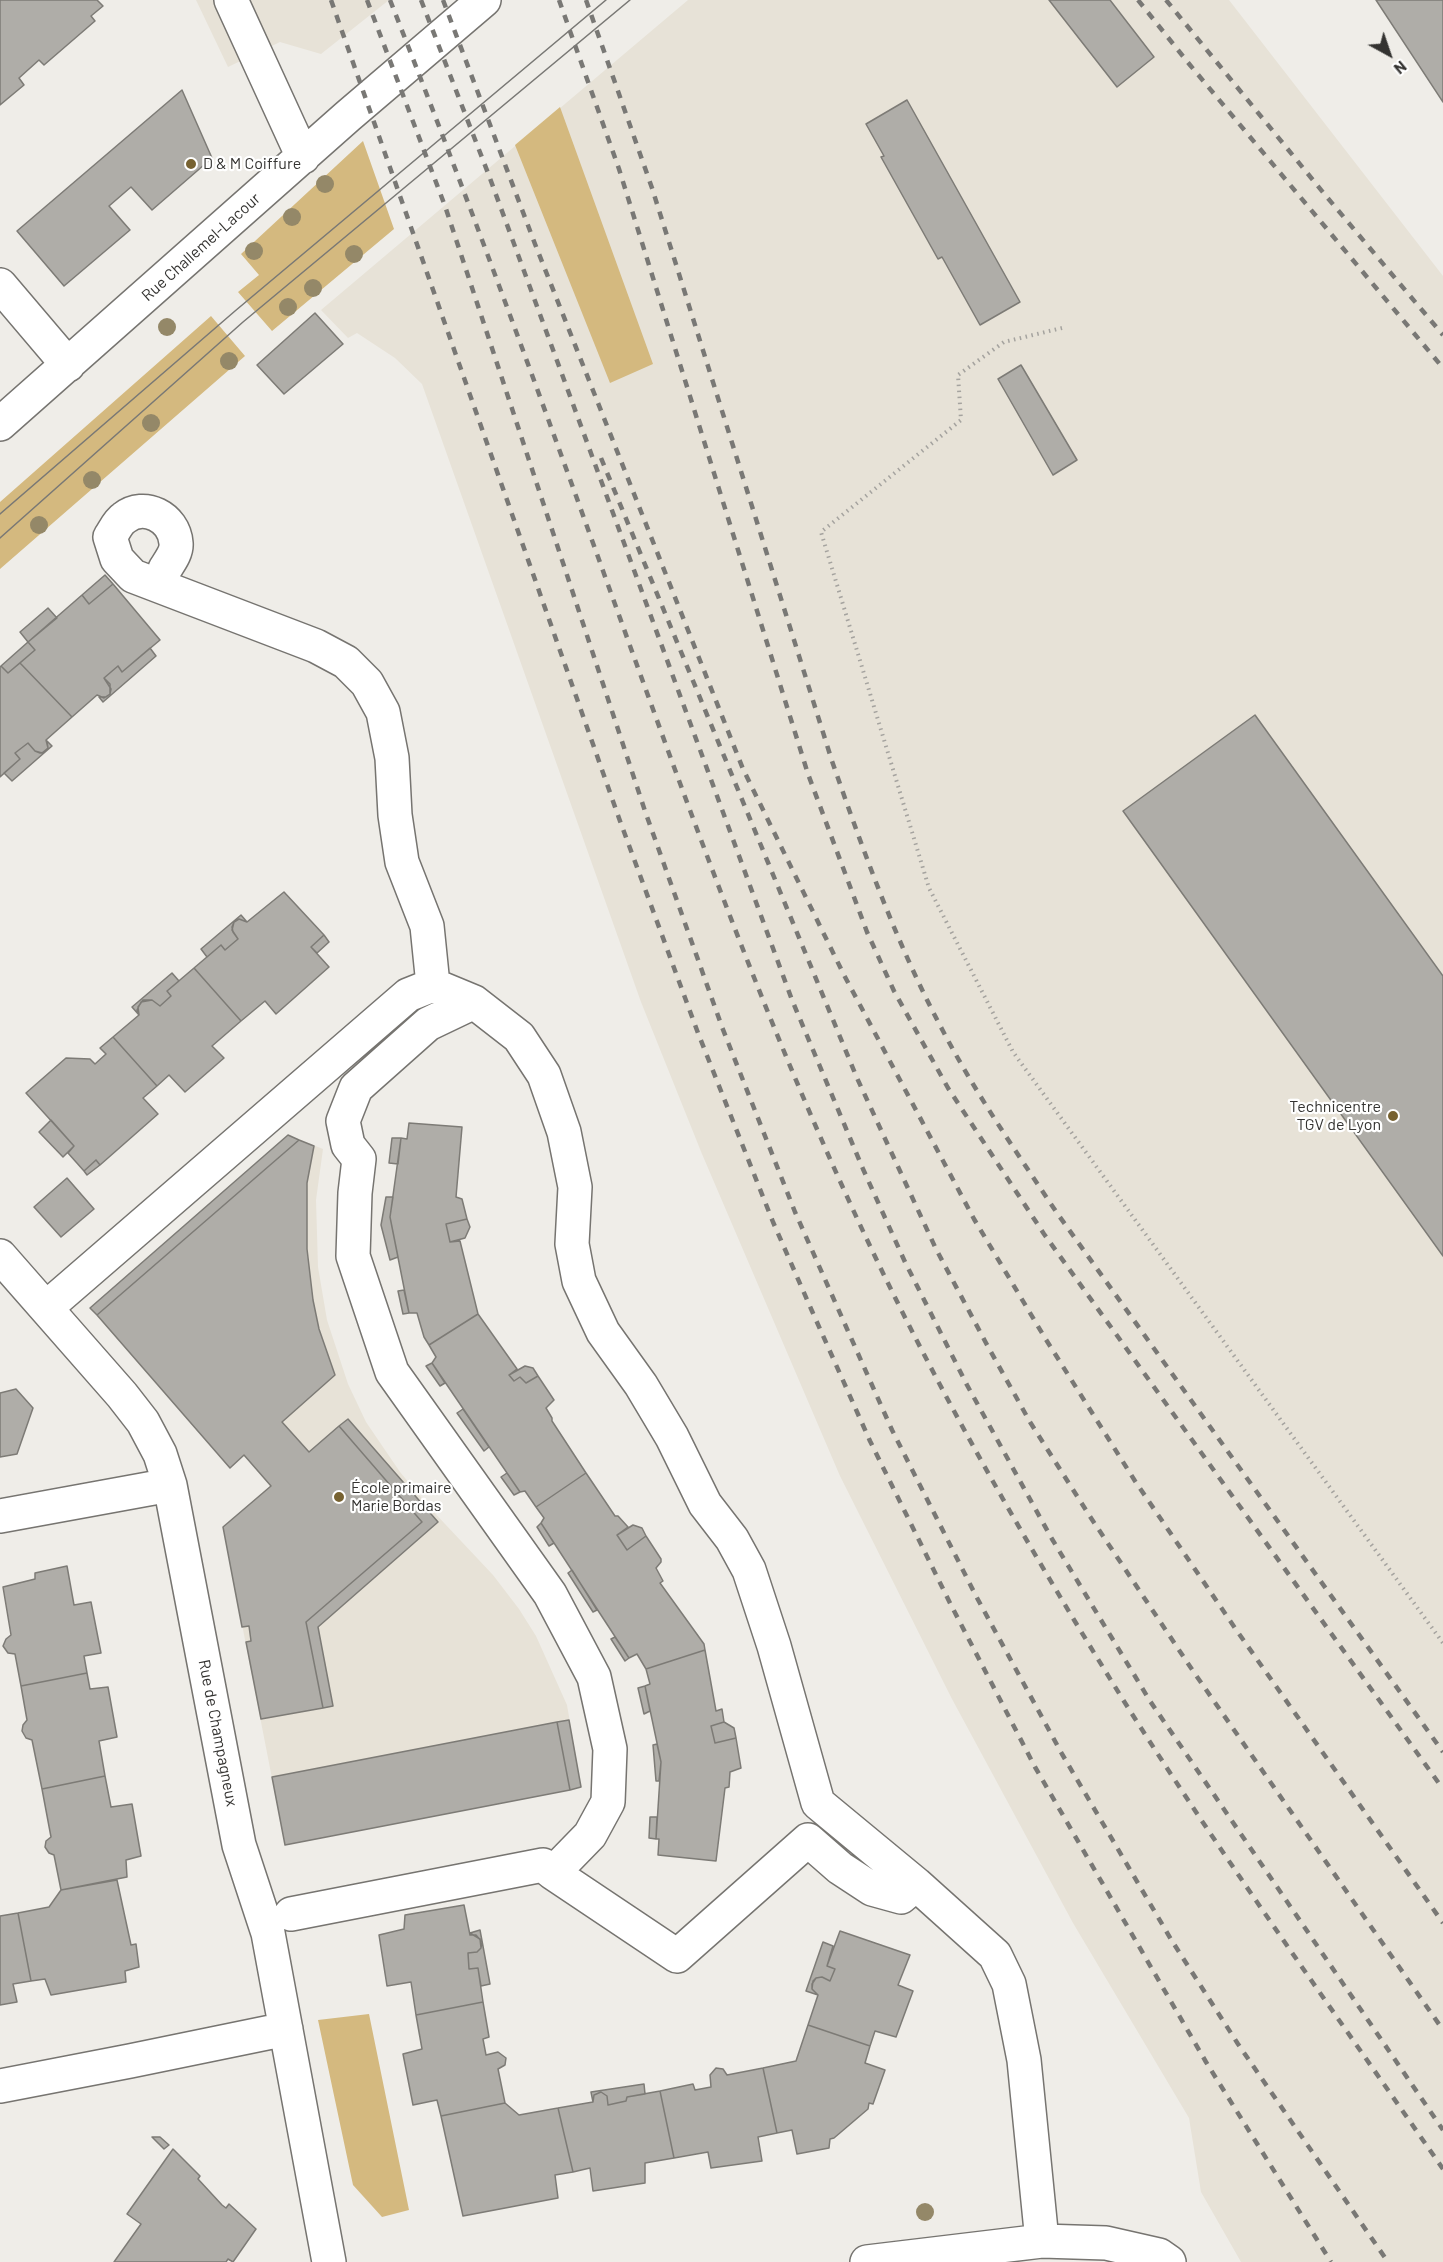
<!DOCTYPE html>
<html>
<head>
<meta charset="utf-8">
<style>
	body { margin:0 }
	#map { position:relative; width:1443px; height:2262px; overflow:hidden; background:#efede8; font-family:Barlow,sans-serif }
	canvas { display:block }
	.north { position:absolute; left:1359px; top:24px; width:60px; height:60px; -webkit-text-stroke:4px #fff; paint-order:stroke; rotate:140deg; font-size:16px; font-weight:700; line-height:24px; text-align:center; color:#343331 }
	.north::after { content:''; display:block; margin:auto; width:21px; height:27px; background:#343331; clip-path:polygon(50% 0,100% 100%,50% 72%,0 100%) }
</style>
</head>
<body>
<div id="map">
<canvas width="1443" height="2262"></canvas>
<div class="north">N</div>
</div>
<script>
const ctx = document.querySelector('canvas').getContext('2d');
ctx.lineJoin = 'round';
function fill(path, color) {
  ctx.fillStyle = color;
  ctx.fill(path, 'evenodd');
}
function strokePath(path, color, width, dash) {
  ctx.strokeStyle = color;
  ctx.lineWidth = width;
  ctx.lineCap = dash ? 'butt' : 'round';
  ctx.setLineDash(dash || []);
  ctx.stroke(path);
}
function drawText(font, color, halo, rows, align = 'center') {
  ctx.font = font + ' Barlow,sans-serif';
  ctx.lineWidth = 4.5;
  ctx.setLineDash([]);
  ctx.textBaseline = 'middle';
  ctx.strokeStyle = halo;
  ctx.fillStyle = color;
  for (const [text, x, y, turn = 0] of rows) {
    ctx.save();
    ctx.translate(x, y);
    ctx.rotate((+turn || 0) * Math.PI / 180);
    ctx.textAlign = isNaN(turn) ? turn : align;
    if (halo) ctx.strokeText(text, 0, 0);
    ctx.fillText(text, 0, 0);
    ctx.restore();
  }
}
const built = new Path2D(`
	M196,0H389L321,54L280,42L228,67Z
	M688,0H1229L1443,276V2262H1241L1201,2192L1189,2118L1073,1923L952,1699L840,1476L702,1154L641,1002L422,384L395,358L357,333L348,338L321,310Z
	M288,1135L323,1149L316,1200L318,1267L327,1320L348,1384L366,1422L400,1472L430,1508L493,1575L519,1609L536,1636L567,1705L581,1787L285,1845L223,1527L271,1485L244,1456L230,1468L90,1308Z`);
const green = new Path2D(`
	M560,107L653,364L610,383L515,145Z
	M363,141L394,229L272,331L238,292L259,275L241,254Z
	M211,316L245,356L0,569V502Z
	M369,2014L409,2210L382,2217L353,2185L318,2020Z`);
const building = new Path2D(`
	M0,0H97L103,6L91,16L95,21L44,65L39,60L19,78L24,85L0,105Z
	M1049,0H1110L1154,57L1117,87Z
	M1376,0H1443V102Z
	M182,90L212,158L152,210L131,187L109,206L130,230L64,286L17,231Z
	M907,100L1020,302L980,325L942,257L938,259L881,157L884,156L866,124Z
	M315,313L343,344L284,394L257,365Z
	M1021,365L1077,460L1053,475L998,379Z
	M105,575L113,584L89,604L82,595Z
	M113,584L160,640L122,672L118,666L104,678L110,684V694L104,698L97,695L72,717L20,663L35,650L28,642L82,595L89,604Z
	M48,608L57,618L28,642L20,632Z
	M28,642L35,650L8,673L1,666Z
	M150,648L156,656L103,702L99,697H106L110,694L111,689L104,678L118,666L122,672Z
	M20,663L72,717L46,740L48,748L45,752L40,753L35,751L28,743L15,753L20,759L0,777V667L1,666L8,673Z
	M1255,715L1443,976V1256L1123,811Z
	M47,741L52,746L12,781L4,773L20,759L15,753L28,743L35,751L42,753L48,748Z
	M284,892L324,935L311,947L329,967L276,1014L265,1001L241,1021L194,968L221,945L225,950L238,939L232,930L234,922L239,919L247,922Z
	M241,915L247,922L239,919L234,922L232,927L233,932L238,939L225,950L221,945L207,957L201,949Z
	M324,935L329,942L317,953L311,947Z
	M194,968L241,1021L212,1046L224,1058L185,1092L169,1075L157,1086L113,1037L139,1015L137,1010L141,1002L152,1000L160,1006L171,996L167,991Z
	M172,973L179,981L167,991L171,996L160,1006L152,1000H143L138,1007L139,1015L132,1007Z
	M113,1037L157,1086L143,1098L158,1114L100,1165L96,1160L84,1171L68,1153L74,1146L26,1093L66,1058L90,1059L95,1064L106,1054L100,1048Z
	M51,1120L74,1146L63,1157L39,1132Z
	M409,1123L462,1127L456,1197L462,1199L467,1219L446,1224L450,1242L460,1241L478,1314L429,1345L424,1337L417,1313H409L390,1217L401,1138L407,1139Z
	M288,1135L299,1140L97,1315L90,1308Z
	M392,1138H401L398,1164L389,1163Z
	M299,1140L314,1146L307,1183V1249L313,1300L319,1329L335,1375L282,1422L309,1452L339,1426L422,1522L306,1622L323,1708L261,1719L246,1642L251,1641L249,1626L242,1627L223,1527L271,1486L244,1455L230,1468L97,1315Z
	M96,1160L100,1165L87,1175L84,1171Z
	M67,1178L94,1209L61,1237L34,1207Z
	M386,1197H393L390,1217L398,1257L390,1260L381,1225Z
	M467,1219L470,1227L465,1238L450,1242L446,1224Z
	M404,1290L409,1313L403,1314L398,1291Z
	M478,1314L517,1369L509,1375L514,1381L520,1377L526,1383L538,1376L554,1400L546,1408L552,1418V1421L586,1473L536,1507L525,1491L520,1492L432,1363L436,1357L429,1345Z
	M432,1363L445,1383L440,1386L426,1366Z
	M525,1366L533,1368L538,1376L526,1383L520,1377L514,1381L509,1375Z
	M16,1389L33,1408L17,1454L0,1457V1393Z
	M463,1409L489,1447L484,1451L457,1413Z
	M348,1419L438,1522L318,1627L333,1706L323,1708L306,1622L422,1522L339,1426Z
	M507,1473L520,1492L514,1495L501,1477Z
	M586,1473L615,1516H618L628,1527L617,1535L627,1550L646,1536L661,1559V1562L656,1568L663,1581L660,1583L704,1644L705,1650L646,1669L637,1654L629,1658L541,1523L544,1518L536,1507Z
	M541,1523L554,1543L549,1546L537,1527Z
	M633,1525L642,1528L646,1536L627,1550L617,1535Z
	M67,1566L74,1605L91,1602L101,1653L84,1656L87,1673L21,1686L15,1654L8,1653L3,1646L6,1639L11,1635L3,1587L35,1579V1573Z
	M572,1570L597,1610L593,1612L568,1573Z
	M615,1637L629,1658L625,1661L611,1639Z
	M705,1650L716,1711L722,1709L724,1722L711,1726L715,1743L736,1738L741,1768L730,1772L729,1787L725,1788L716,1861L658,1855L659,1839H656L661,1762L645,1686L650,1684L646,1669Z
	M87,1673L90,1689L108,1687L117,1737L99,1741L105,1776L42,1789L32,1740L26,1738L22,1731L23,1725L27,1720L21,1686Z
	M645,1686L650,1711L644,1714L638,1688Z
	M569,1720L581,1787L570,1790L557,1722Z
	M557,1722L570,1790L285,1845L272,1777Z
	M724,1722L734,1728L736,1738L715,1743L711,1726Z
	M657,1744L661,1762L659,1781H656L653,1745Z
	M105,1776L111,1807L132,1804L141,1856L126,1860L127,1877L61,1890L54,1855L49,1853L45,1847L46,1841L51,1837L42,1789Z
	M650,1817H657L656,1839L649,1838Z
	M117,1880L131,1945L136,1944L139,1967L125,1971L126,1982L51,1995L45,1979L31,1981L18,1913L49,1907L61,1890Z
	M464,1905L470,1935H476L482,1942L481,1948L477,1952L468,1953L469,1969L478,1968L483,2002L416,2015L411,1982L387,1986L379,1935L404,1929L405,1915Z
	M18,1913L31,1981L13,1984L17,2002L0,2005V1916Z
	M480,1930L490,1984L481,1986L478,1968L469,1969L468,1953L477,1952L481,1948L480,1939L470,1933Z
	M840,1931L910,1955L898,1985L913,1991L896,2037L875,2031L870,2046L808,2025L818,1995L812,1989V1984L816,1978L822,1977L830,1981L835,1969L827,1966Z
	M823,1942L833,1946L827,1966L835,1969L830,1981L822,1977L816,1978L813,1981L812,1989L818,1995L806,1991Z
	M483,2002L489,2037L483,2039L486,2055L498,2052L506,2058L505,2065L498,2069L505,2103L441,2116L437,2100L413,2105L403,2054L422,2049L416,2015Z
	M808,2025L870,2046L865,2063L885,2070L873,2104L869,2103L868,2109L834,2138L830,2139L829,2148L797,2154L792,2130L777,2133L763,2068L796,2061Z
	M716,2068L723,2069L727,2075L763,2068L777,2133L758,2137L762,2161L711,2168L708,2152L674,2158L660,2091L693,2084L695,2090L711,2087L710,2075Z
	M644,2084L645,2094L627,2097L626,2101L608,2105L607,2096L601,2092L594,2095L593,2102L591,2092Z
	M660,2091L674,2158L645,2163V2183L593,2191L590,2168L573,2172L558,2108L593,2102L594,2095L601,2092L607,2096L608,2105L626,2101L627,2097Z
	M505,2103L519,2115L558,2108L573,2172L555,2175L558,2198L463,2216L441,2116Z
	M152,2137H160L169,2145L164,2149Z
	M173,2149L200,2176L198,2179L222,2205L226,2208L229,2204L256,2229L233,2262L228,2259L226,2262H114L141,2224L127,2214Z`);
const path = new Path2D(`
	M1062,328L1004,342L958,375L961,420L821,532L929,888L1013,1052L1443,1643`);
const minor = new Path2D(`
	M231,0L303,157
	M0,285L68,365
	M0,424L348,116L484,0
	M165,569C170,561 177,552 176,543C174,517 144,502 124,518C118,522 114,531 110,537L117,559L133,576L316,646L346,662L367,683L383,712L392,758L395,815L402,862L427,926L433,985
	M474,1002L428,1024L356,1088L343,1121L348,1145L359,1159L355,1193L353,1256L392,1372L550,1594L594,1677L610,1749L608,1802L590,1835L553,1873L677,1956L808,1840L840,1868L872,1889L901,1897L916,1884
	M0,1256L122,1395L143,1422L160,1454L170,1485L239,1845L268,1933L329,2262
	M46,1308L408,995L433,985L474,1002L519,1037L544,1075L564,1132L575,1187L572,1244L579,1281L603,1332L641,1385L672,1437L705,1504L732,1539L749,1570L774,1646L818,1803L916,1884L995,1955L1009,1984L1024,2060L1042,2241
	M0,1516L170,1485
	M291,1914L543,1865L553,1873
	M0,2086L130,2061L286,2029
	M867,2262L1042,2241L1106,2243L1159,2255L1169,2262`);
const tram = new Path2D(`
	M0,514L235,311L606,0
	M0,538L243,322L630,0`);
const rail = new Path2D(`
	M331,0L620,821L698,1033L773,1222L812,1311L870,1441L951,1605L1035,1767L1206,2062L1331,2262
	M367,0L445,206L645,811L722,1027L795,1212L892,1430L976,1596L1062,1754L1172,1941L1238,2044L1388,2262
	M390,0C466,193 537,387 607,582C691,815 774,1048 882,1271C955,1421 1039,1565 1127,1706C1227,1864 1337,2016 1443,2169
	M421,0L488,173L792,1000L863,1169L905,1262L967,1385L1052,1539L1150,1701L1443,2130
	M443,0L535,244L743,769L844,975L974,1219L1045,1338L1135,1481L1237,1631L1443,1923
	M559,0L619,169L808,774L867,932L894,991L948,1088L1044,1234L1443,1789
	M586,0L652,188L832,761C864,853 897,945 943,1031C976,1094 1017,1153 1057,1213L1443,1752
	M1138,0L1190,65L1443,368
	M1166,0L1326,196L1443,335
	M601,458L857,1078L936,1249L986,1343L1030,1422L1091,1518L1193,1671L1443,2030`);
const trees = [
	[325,184],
	[292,217],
	[254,251],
	[354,254],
	[313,288],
	[288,307],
	[167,327],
	[229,361],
	[151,423],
	[92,480],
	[39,525],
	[925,2212]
];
const markers = [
	[191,164,6,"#776231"],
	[1393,1116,6,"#776231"],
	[339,1497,6,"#776231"]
];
const poiNames = [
	["D & M Coiffure",203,164],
	["Technicentre",1381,1107,"right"],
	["TGV de Lyon",1381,1125,"right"],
	["École primaire",351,1488],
	["Marie Bordas",351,1506]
];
const streetNames = [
	["Rue Challemel-Lacour",201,247,-42],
	["Rue de Champagneux",218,1733,79]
];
fill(built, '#e7e2d7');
fill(green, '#d4b97f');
fill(building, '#afada8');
strokePath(building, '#7d7b76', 1.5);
strokePath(minor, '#767470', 36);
strokePath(path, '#a5a39f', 4, [1.5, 4.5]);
strokePath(minor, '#fff', 33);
strokePath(tram, '#797875', 1.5);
strokePath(rail, '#797875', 4.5, [8, 8]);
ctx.fillStyle = '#948868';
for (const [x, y] of trees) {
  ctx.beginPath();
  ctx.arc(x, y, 9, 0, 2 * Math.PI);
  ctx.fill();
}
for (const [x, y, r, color] of markers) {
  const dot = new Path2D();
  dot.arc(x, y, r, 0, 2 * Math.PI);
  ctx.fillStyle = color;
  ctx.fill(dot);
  strokePath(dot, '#fff', 2);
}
drawText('16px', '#343331', '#fff', poiNames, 'left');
drawText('16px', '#343331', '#fff', streetNames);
</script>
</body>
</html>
